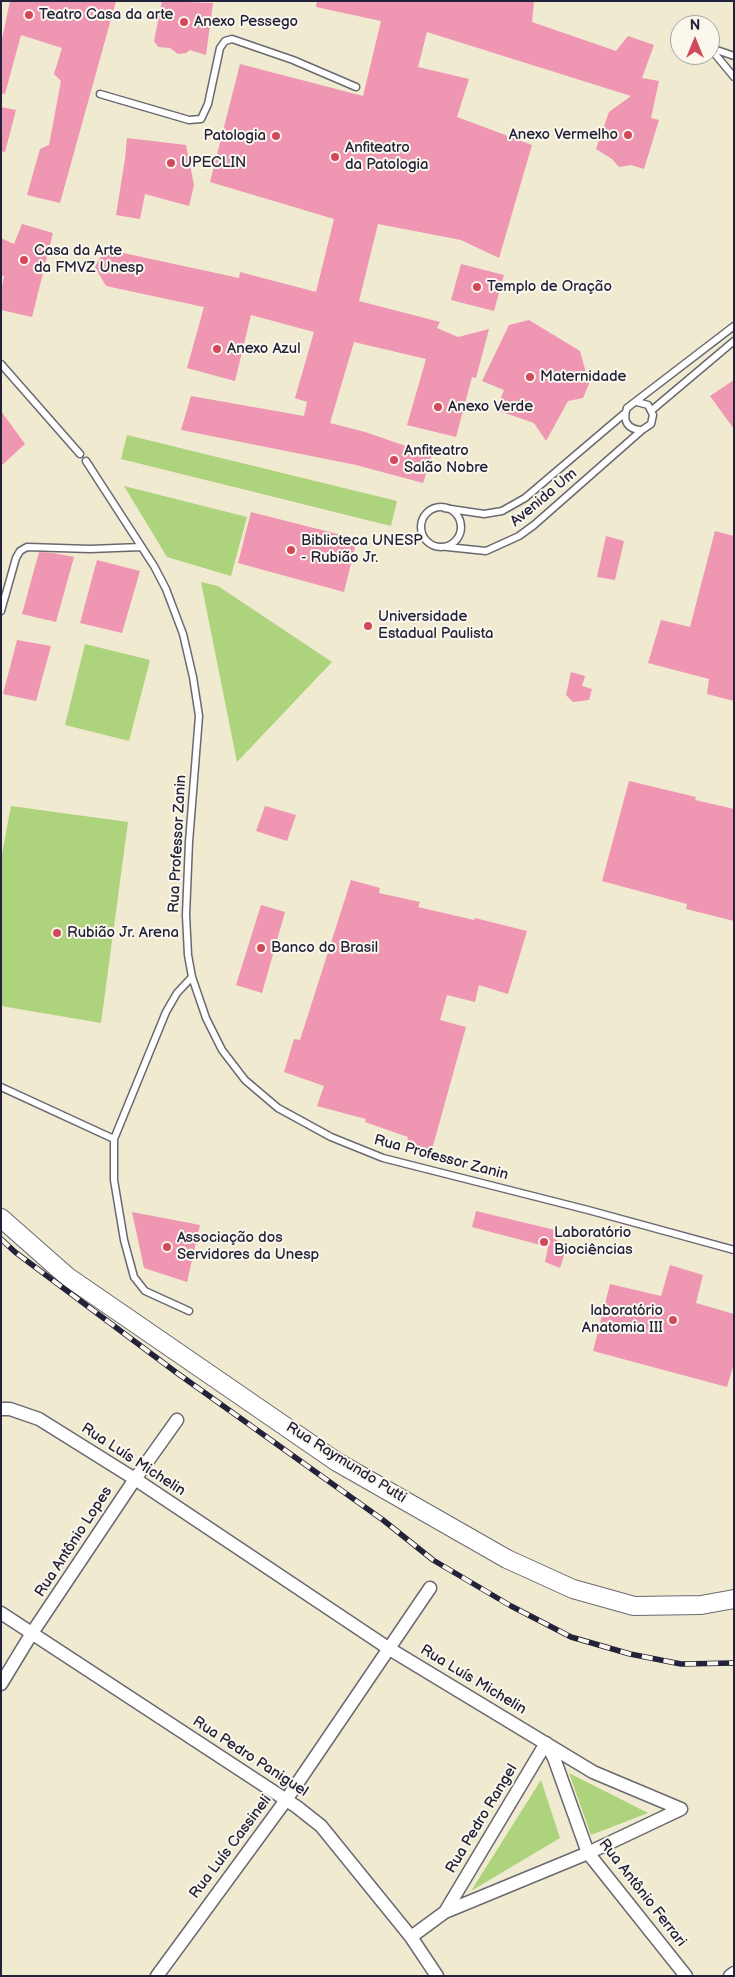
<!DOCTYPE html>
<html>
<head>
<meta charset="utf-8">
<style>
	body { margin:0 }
	#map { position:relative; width:735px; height:1977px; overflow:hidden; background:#f0ead1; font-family:"Balsamiq Sans",sans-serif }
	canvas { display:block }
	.frame { position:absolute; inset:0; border:2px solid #22223b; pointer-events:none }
	.north { position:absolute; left:670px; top:15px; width:50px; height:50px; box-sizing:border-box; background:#fbf7ec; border:1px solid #a4a2a5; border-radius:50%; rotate:0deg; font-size:14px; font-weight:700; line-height:20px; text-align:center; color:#22223b }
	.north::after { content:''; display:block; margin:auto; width:18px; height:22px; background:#d1495b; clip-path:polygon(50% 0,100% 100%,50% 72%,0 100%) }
</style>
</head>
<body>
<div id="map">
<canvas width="735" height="1977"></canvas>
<div class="frame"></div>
<div class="north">N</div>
</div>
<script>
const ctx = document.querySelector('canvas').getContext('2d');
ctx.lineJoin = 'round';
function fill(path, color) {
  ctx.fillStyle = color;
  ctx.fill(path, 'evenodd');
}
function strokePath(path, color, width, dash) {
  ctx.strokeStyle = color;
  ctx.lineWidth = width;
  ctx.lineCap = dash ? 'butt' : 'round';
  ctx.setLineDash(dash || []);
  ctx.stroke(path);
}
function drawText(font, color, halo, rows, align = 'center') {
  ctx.font = font + ' "Balsamiq Sans",sans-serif';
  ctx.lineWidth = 4;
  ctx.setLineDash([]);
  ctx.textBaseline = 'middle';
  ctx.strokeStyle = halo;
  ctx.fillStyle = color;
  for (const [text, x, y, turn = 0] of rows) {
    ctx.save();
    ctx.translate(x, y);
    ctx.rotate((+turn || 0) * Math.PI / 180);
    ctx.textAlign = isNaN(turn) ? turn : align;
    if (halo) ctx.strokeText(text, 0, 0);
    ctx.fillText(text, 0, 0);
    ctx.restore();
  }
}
const green = new Path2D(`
	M127,435L397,501L391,526L121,459Z
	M124,486L247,517L231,576L167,557Z
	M201,582L218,586L332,662L237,762Z
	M85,644L150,660L129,741L65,725Z
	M11,806L128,822L101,1023L1,1006V859Z
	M569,1773L648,1813L591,1835Z
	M541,1780L560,1838L471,1891Z`);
const building = new Path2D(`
	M10,1H116L60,203L27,195L40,149L49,145L61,81L54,74L62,48L21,35L5,94L1,93V44Z
	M162,1L213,3L206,55L190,50L186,53L178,54L170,48L158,47L154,41Z
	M317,1H534L532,22L616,51L628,36L654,45L642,78L659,81L651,118L659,120L644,169L631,165L619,167L612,159L596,149L609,112L631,96L427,32L418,67L469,79L457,117L532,145L499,258L461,240L378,224L359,301L440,322L437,328L458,337L489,329L476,378L472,377L456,437L407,425L426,359L354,342L330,423L365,432L432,455L423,483L356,465L181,430L191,396L304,416L307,402L295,398L314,332L251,315L235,381L187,368L204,307L106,286L95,267L105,249L239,278L240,272L316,292L334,219L210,182L240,64L363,96L381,21L316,7Z
	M1,107L16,110L5,152L1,151Z
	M127,138L186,145L194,185L189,206L145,194L140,219L116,215L125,159Z
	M22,224L53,233L32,317L1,310V292L4,276L1,275V238L14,244Z
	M461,264L504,275L494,311L451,300Z
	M529,320L580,351L589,384L583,398L568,401L546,441L534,423L496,410L504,390L482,381L509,325Z
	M734,380V429L710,396Z
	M1,411L25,444L1,466Z
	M251,512L357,539L344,592L238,563Z
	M715,531L734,536V701L707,694L709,679L648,663L661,620L690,627Z
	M606,536L624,541L615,580L597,577Z
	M39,552L53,553L74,557L56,622L22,614Z
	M97,560L140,571L122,633L80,623Z
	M17,640L51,646L36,701L3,694Z
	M571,672L585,676L582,686L592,689L589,700L573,702L566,695Z
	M629,781L696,797L695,800L734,809V921L686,909L687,904L602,881Z
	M265,806L296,815L287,841L256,831Z
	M351,880L380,888L379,893L420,902L418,907L474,920L475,918L527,931L508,994L479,985L475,1002L447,995L440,1020L466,1027L431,1153L406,1146L408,1137L365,1122L366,1119L317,1106L324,1086L284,1072L294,1039L300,1040Z
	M261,905L285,912L262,993L236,985Z
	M476,1211L555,1230L553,1238L567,1246L560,1268L545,1262L548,1247L472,1227Z
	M132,1212L200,1225L187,1282L144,1268Z
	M670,1265L703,1275L696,1303L734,1314V1363L727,1387L593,1351L610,1284L661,1296Z`);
const lane = new Path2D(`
	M710,48L734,77
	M711,48L734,56
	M100,94L189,120L201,119L208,104L220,48L225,41L232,39L293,60L356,87
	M1,364L80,454
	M637,402L648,405L653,415L651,424L642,430C628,430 622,421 627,408L734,326
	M652,410L734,341
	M86,461L154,566L166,589L183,634L193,677L199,716L189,842L186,915L188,955L192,977L206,1018L222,1050L245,1080L278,1108L331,1137L383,1158L588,1210L734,1250
	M421 527a20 20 0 1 1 40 0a20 20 0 1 1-40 0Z
	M444,508L484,514L502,511L525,498L625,413
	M447,547L486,551L519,536L534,525L642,430
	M1,611L16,558L20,551L27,547L90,549L141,547
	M1,1087L114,1139
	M189,1311L145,1291L134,1277L124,1240L114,1180V1139L166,1012L177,993L192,977`);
const street = new Path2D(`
	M1,1409H10L39,1419L135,1479L388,1648L593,1772L681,1809L588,1853L445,1912L411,1937
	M1,1613L297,1807L321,1826L411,1937L437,1976
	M1,1684L32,1633L135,1479L177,1420
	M546,1743L554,1758L588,1853L686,1976
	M445,1912L546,1743
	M157,1976L286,1800L430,1588
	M730,1976L734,1973`);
const secondary = new Path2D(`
	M1,1218L68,1277L337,1462L507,1559L573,1589L634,1606L701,1605L734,1599`);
const rail = new Path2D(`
	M1,1239L15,1252L177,1373L383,1520L433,1560L511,1606L571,1637L630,1654L681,1664L734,1663`);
const markers = [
	[29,15,5,"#d1495b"],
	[184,22,5,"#d1495b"],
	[628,135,5,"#d1495b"],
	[276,136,5,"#d1495b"],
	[335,157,5,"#d1495b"],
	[171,163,5,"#d1495b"],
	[24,260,5,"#d1495b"],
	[477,287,5,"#d1495b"],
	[217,349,5,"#d1495b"],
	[530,377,5,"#d1495b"],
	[438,407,5,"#d1495b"],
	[394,460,5,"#d1495b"],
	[291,550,5,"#d1495b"],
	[368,626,5,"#d1495b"],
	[57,933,5,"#d1495b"],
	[261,948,5,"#d1495b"],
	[544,1242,5,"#d1495b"],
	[167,1247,5,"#d1495b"],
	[673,1320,5,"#d1495b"]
];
const poiNames = [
	["Teatro Casa da arte",39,15],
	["Anexo Pessego",194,22],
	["Anexo Vermelho",618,135,"right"],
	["Patologia",266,136,"right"],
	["Anfiteatro",345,148],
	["da Patologia",345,165],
	["UPECLIN",181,163],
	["Casa da Arte",34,251],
	["da FMVZ Unesp",34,268],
	["Templo de Oração",487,287],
	["Anexo Azul",227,349],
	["Maternidade",540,377],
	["Anexo Verde",448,407],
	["Anfiteatro",404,451],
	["Salão Nobre",404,468],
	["Biblioteca UNESP",301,541],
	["- Rubião Jr.",301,558],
	["Universidade",378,617],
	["Estadual Paulista",378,634],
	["Rubião Jr. Arena",67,933],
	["Banco do Brasil",271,948],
	["Laboratório",554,1233],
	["Biociências",554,1250],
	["Associação dos",177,1238],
	["Servidores da Unesp",177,1255],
	["laboratório",663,1311,"right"],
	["Anatomia III",663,1328,"right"]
];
const streetNames = [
	["Avenida Um",544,498,-40],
	["Rua Professor Zanin",178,844,-87],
	["Rua Professor Zanin",441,1158,15],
	["Rua Luís Michelin",133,1460,33],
	["Rua Raymundo Putti",346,1463,32],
	["Rua Antônio Lopes",74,1542,-57],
	["Rua Luís Michelin",473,1680,31],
	["Rua Pedro Paniguel",250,1757,33],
	["Rua Pedro Rangel",482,1819,-59],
	["Rua Luís Cassineli",231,1847,-53],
	["Rua Antônio Ferrari",642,1893,52]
];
fill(green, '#add37d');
fill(building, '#ee96b2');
strokePath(lane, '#6a6870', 9);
strokePath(street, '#6a6870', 15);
strokePath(secondary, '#6a6870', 20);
strokePath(lane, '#fff', 6);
strokePath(street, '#fff', 12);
strokePath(secondary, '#fff', 18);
strokePath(rail, '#22223b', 5.5);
strokePath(rail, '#fbf7ec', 4, [11]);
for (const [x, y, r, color] of markers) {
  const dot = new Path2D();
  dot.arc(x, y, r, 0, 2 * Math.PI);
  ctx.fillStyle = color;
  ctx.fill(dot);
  strokePath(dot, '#fbf7ec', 2);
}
drawText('15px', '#22223b', '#fbf7ec', poiNames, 'left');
drawText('15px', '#22223b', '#fbf7ec', streetNames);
</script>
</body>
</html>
